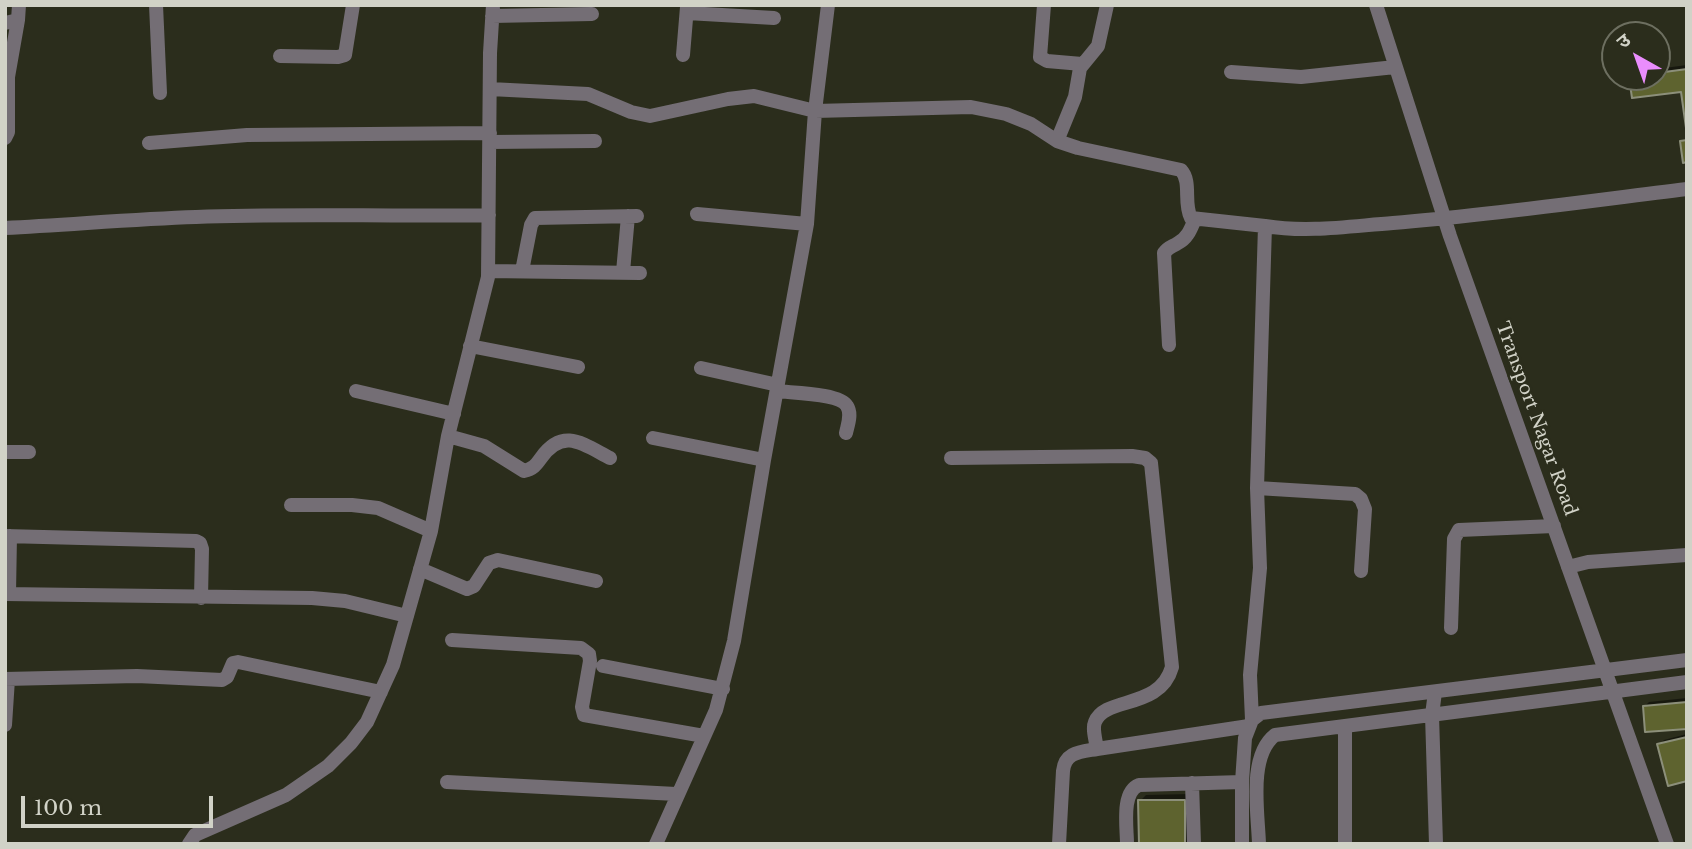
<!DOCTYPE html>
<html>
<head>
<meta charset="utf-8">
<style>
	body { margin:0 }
	#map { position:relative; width:1692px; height:849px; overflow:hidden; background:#2b2d1c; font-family:"Libre Baskerville","Noto Sans Devanagari",serif }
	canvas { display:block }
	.frame { position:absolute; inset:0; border:7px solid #d1d2c7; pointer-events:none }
	.north { position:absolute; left:1601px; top:21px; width:70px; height:70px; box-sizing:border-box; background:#2b2d1c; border:2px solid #6d6f60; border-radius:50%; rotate:320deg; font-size:19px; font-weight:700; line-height:28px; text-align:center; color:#d1d2c7 }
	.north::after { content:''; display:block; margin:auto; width:24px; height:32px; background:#ea8dfd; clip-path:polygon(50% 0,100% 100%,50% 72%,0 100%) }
	.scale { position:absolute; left:21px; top:796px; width:192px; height:32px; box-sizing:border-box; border:4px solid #d1d2c7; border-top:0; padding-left:9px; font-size:21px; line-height:24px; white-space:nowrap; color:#d1d2c7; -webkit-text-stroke:5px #2b2d1c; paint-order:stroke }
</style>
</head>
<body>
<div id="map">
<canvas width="1692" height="849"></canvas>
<div class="frame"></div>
<div class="north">उ</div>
<div class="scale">100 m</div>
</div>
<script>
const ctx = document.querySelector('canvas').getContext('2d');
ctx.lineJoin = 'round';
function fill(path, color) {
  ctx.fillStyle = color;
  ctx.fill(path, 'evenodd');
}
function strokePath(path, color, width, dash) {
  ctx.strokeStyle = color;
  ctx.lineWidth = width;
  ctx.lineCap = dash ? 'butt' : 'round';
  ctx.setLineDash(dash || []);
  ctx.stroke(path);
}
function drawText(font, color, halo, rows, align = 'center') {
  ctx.font = font + ' "Libre Baskerville",serif';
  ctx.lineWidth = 5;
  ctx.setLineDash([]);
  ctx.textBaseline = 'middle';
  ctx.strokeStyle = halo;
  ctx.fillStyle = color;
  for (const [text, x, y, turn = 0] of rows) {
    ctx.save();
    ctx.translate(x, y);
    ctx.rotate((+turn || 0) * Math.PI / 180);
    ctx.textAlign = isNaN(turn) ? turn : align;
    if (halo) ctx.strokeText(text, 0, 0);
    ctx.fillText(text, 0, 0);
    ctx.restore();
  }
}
const shadow = new Path2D(`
	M1687,65V121L1683,90L1632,77H1657V69Z
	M1687,698V727L1645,706L1649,702Z
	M1687,734V779L1659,745L1664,740Z
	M1191,794V844H1140V801L1146,795Z`);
const building = new Path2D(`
	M1687,69V135L1681,92L1632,98L1629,77H1657V73Z
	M1687,140V162L1683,163L1680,141Z
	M1687,702V729L1645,732L1643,706Z
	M1687,737V781L1668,786L1657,744Z
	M1138,800H1185V844H1139Z`);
const minor = new Path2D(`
	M156,5L160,93
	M1044,5L1040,57L1047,61L1082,64
	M1376,5L1450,236L1667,844
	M687,13L774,18
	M492,16L592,14
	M5,23L18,20L19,5
	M683,55L687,7
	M280,56L338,57L345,55L353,5
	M1231,72L1301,77L1395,67
	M490,89L588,94L631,112L650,116L728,99L754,96L815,111L971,107L1006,114L1031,124L1057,141L1078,148L1181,170C1192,182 1183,203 1191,218L1265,226
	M5,138L8,132V77L18,20
	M1057,141L1075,97L1080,68L1098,46L1107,5
	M490,142L595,141
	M149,143L247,135L490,133
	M697,214L807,224
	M5,228C69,225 132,219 196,217C293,213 391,217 489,215
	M488,271L640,273
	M522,271L531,225L535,218L637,216
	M623,272L628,216
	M1169,345L1164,253C1168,247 1172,247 1178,243C1188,238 1191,228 1195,219
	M470,346L578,367
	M701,368L778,385
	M356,391L454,414
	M777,391C792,393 840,393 847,406C852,414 848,424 846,433
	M448,436L484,446L524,471C533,469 536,465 541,458C563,427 583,444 610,458
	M653,438L764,460
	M5,452H29
	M951,458L1132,456L1145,458L1151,463L1172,667C1160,710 1105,696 1095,722C1092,729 1096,741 1097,749
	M1257,488L1355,494L1361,499L1365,509L1361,571
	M291,505H352L378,508L431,531
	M5,536L196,541L200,543L202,549L201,598
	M1568,567L1588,562L1687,555
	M420,569L467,589L474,586L489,563L498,560L596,581
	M5,594L312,598L345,601L407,616
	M9,594L10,536
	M1451,628L1454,539L1459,530L1554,526
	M452,640L581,648L589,654L590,661L582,707L584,715L704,736
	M603,666L723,689
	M5,679L137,676L222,680L227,677L233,663L238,662L381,692
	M1435,692L1432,715L1436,844
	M1252,720L1261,713L1687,660
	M5,725L8,679
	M447,782L676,794
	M1192,783L1194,844
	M189,844L195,835L286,795L328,766L351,743L367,722L393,665L431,531L448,436L488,277L490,53L493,5
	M656,844L716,710L734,641L764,460L807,224L815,111L828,5
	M1059,844L1063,771C1065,752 1080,752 1097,749L1249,726
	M1127,844C1127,827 1121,792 1139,785L1242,782
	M1242,844V782L1245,738L1252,720L1250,675L1260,568L1257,488L1265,226C1308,233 1351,226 1393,223C1491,215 1589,201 1687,189
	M1259,844C1258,812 1248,756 1275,735L1687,682
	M1345,844V726`);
const streetNames = [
	["Transport Nagar Road",1536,419,70]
];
fill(shadow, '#0007');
fill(building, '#5e632f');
strokePath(building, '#8c8f7a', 2);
strokePath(minor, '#746e75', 14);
drawText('18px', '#d1d2c7', '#2b2d1c', streetNames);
</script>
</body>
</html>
